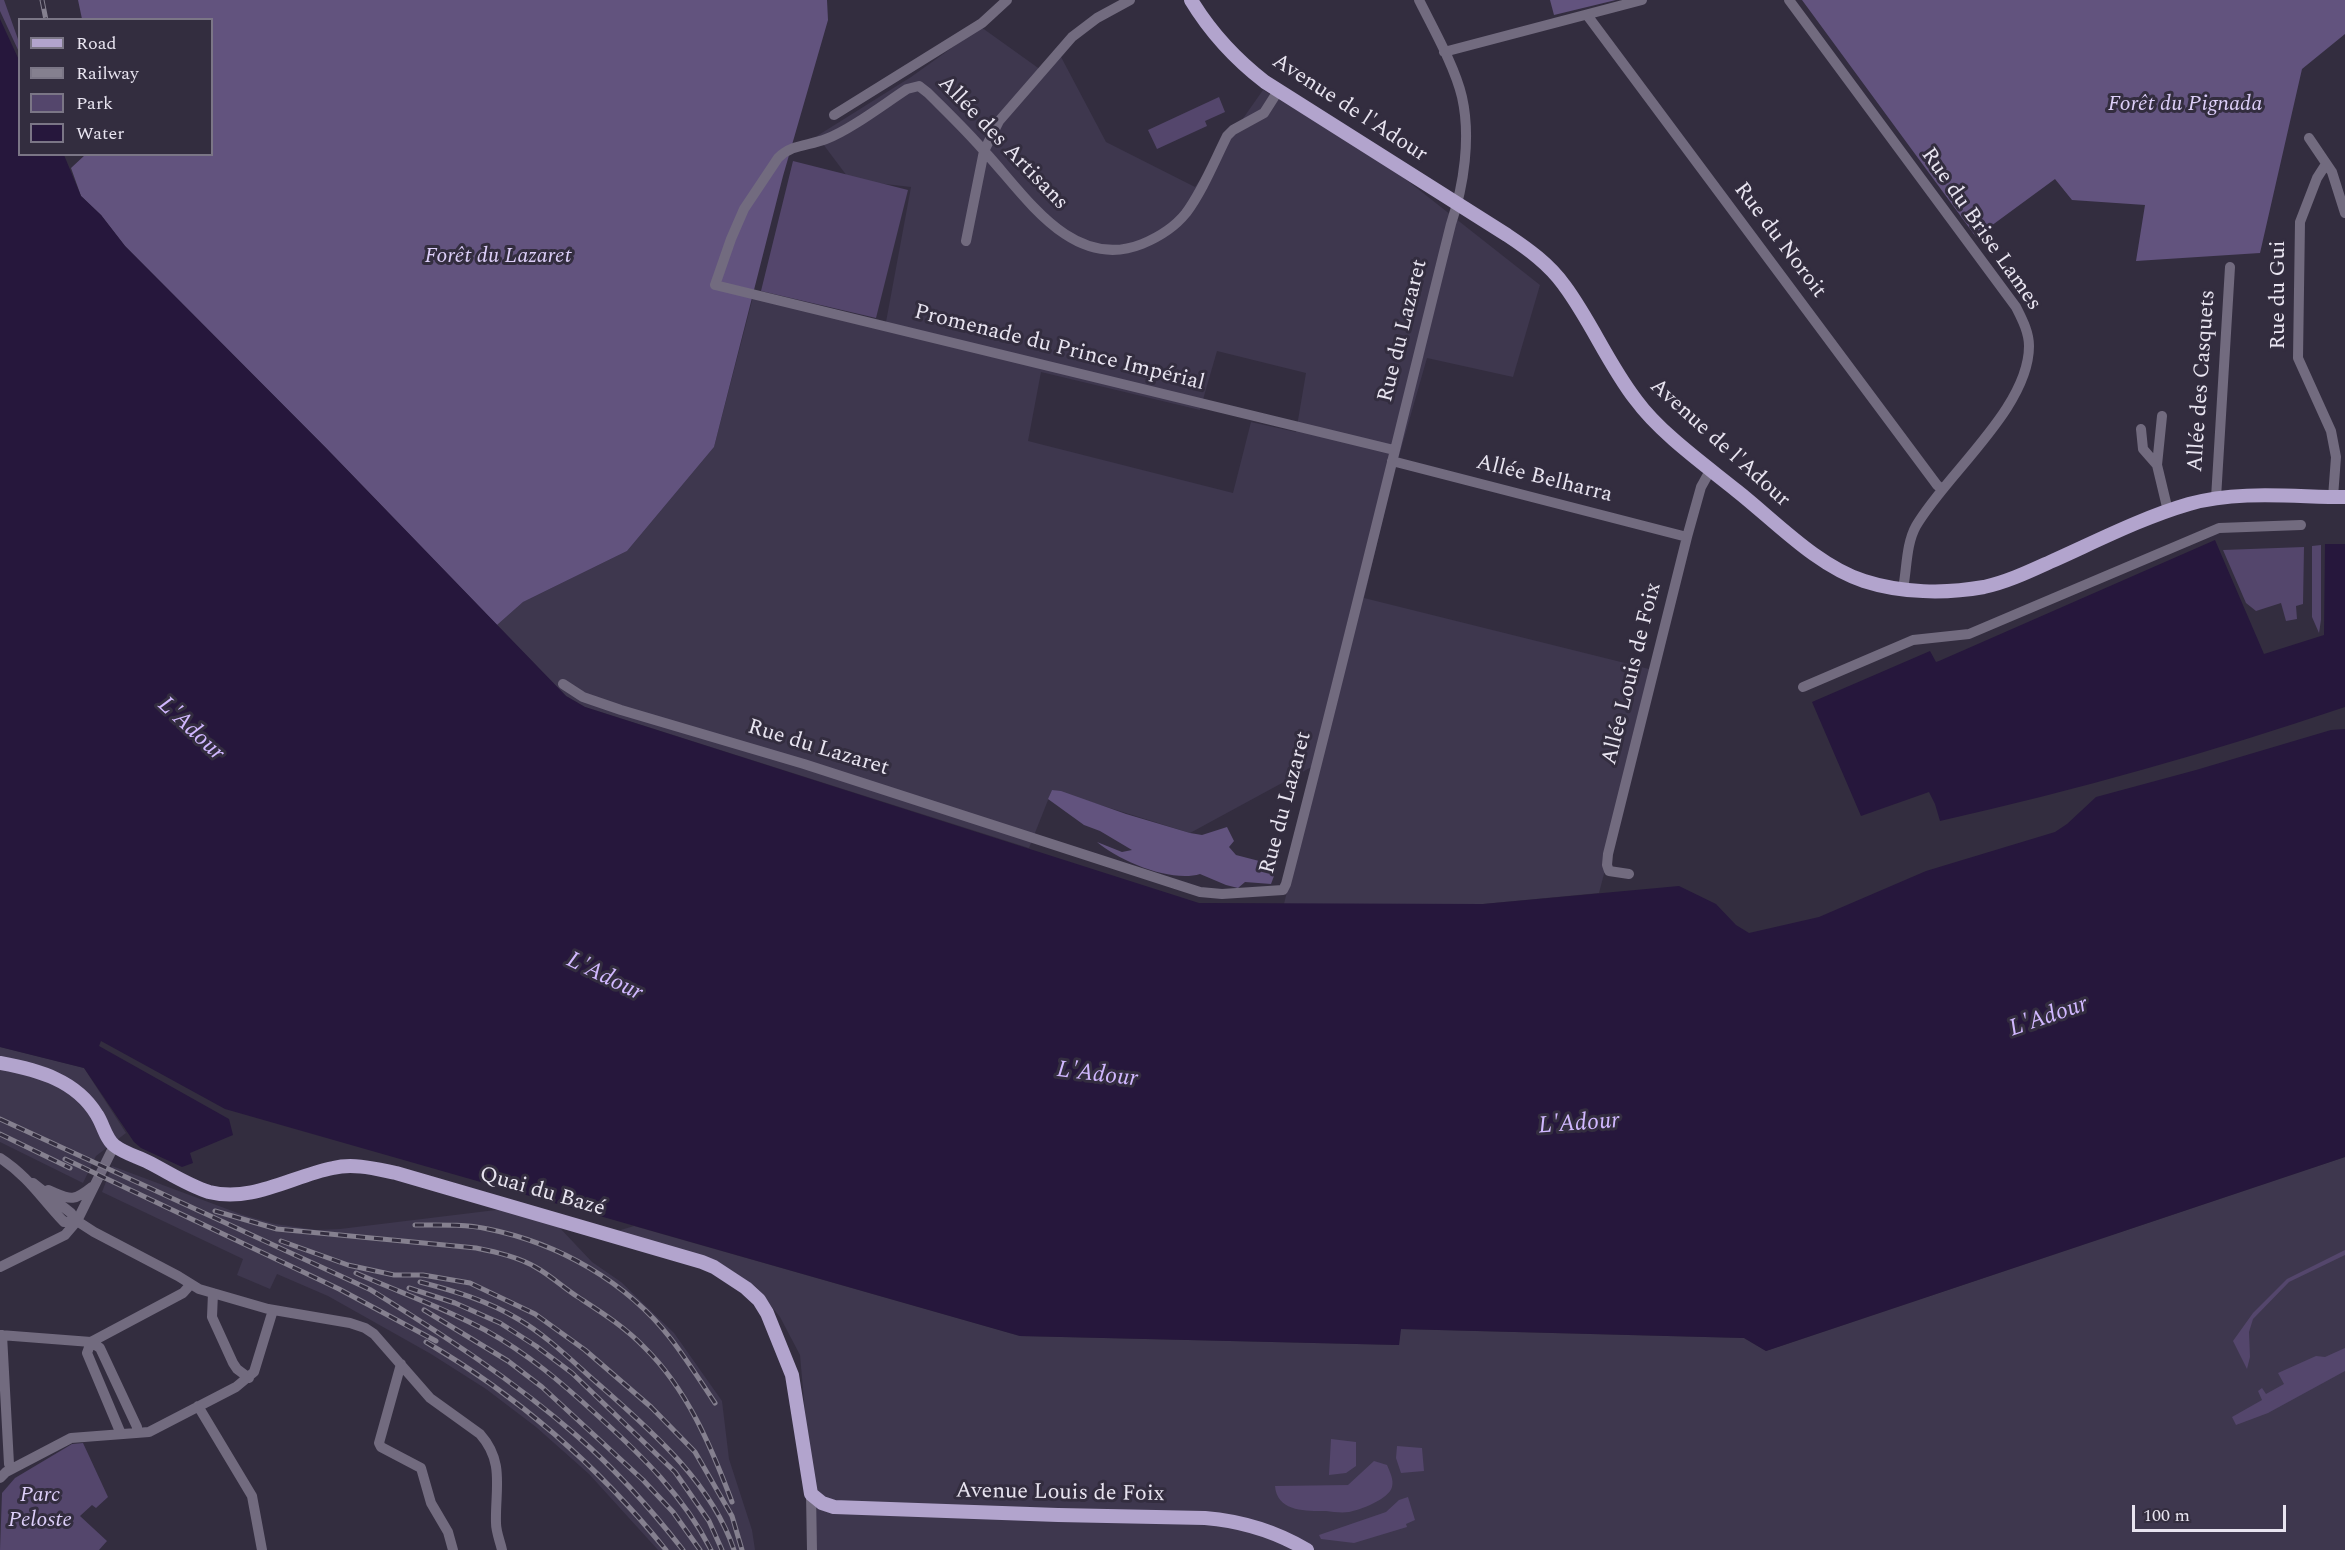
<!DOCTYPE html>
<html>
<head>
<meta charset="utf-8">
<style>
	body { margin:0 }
	#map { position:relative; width:2345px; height:1550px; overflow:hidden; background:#332d3f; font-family:Spectral,serif }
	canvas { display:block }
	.legend { position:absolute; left:18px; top:18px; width:195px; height:138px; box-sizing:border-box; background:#332d3f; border:2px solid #7b7686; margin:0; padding:8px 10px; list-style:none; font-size:18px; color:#e8e4f0 }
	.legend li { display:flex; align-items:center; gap:12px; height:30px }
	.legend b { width:30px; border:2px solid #7b7686 }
	.scale { position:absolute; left:2132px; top:1505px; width:154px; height:27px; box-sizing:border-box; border:3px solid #e8e4f0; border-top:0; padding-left:8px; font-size:18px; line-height:21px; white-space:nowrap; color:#e8e4f0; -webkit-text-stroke:4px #332d3f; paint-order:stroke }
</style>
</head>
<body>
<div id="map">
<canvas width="2345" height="1550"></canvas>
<ul class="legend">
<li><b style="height:8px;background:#b2a4cd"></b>Road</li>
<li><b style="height:8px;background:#85808f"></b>Railway</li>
<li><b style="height:16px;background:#54466c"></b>Park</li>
<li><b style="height:16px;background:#26173c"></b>Water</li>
</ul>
<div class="scale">100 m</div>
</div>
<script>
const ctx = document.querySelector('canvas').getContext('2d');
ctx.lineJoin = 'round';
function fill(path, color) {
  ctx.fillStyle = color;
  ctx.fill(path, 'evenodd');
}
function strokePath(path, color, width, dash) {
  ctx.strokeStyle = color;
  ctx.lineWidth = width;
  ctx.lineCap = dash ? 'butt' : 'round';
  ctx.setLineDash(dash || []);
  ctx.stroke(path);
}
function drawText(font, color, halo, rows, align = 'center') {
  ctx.font = font + ' Spectral,serif';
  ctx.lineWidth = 6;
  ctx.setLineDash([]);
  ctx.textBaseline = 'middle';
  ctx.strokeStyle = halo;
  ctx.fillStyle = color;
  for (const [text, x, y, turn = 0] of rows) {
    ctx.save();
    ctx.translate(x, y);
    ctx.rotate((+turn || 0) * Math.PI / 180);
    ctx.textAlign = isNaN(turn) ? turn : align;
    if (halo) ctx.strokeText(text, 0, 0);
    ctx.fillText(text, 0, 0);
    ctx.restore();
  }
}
const built = new Path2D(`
	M981,27L1041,70L1060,55L1106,142L1195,187L1263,90L1385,163L1540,285L1513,377L1427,358L1393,477L1364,598L1657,671L1599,893L1483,904H1284L1317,764L1190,833L1052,790L1029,848L585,707L566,696L497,625L523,602L627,551L714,447L753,297L886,322L911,187L850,180L817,136L911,77ZM1217,351L1306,373L1296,432L1251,422L1233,493L1028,441L1041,372L1200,410Z
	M0,1047L84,1068L126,1133L96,1156L83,1183L0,1142Z
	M2345,1157V1550H817L800,1355L780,1317L756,1287L732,1271L614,1232L634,1226L1020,1336L1399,1345L1400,1329L1744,1338L1766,1351Z
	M112,1166L243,1215L275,1224L317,1230L340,1229L504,1209L558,1226L592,1262L621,1282L674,1333L722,1401L729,1459L752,1530L755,1550H658L589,1474L536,1427L486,1389L431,1354L328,1296L277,1274L270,1289L237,1275L243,1259L102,1192Z`);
const green = new Path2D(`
	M0,0H4L19,42V52L0,11Z
	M1219,97L1225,112L1205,121L1207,126L1157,149L1148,130Z
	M793,161L908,190L876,318L761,291Z
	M2321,545V620L2319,633L2312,617V546Z
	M2304,547L2303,604L2296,606L2297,619L2286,621L2281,603L2256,611L2246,603L2223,550Z
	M2345,1250V1255L2289,1282L2253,1319L2249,1332L2250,1357L2247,1369L2233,1341L2253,1313L2287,1279Z
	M2345,1348V1371L2268,1413L2236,1425L2232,1417L2262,1400L2258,1391L2262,1388L2266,1394L2284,1384L2278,1373L2316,1356L2325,1357Z
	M1331,1439L1356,1442V1466L1346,1473L1329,1475Z
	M83,1443L108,1497L96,1508L92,1505L80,1516L107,1541L99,1550H0L2,1493L15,1478L72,1444Z
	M1397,1446L1422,1448L1424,1471L1401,1473L1396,1458Z
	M1374,1461L1387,1465C1390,1472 1394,1480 1392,1487C1389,1499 1360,1510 1349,1512C1342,1513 1333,1512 1326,1511C1306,1511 1277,1512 1275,1486L1348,1485Z
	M1408,1497L1415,1520L1406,1524L1407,1527L1354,1543L1321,1539L1319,1535L1386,1512L1399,1500Z`);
const forest = new Path2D(`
	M78,0H827L828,20L783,176L714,447L627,551L523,602L497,625L327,449L125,246L101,215L81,196L71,168L85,155L212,154V20L82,19Z
	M1550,0H1616L1554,15Z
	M1802,0H2345V34L2302,69L2260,253L2136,261L2145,205L2072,200L2055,179L1976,237Z
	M1052,790L1061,791L1126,814L1190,833L1202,835L1227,827L1234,841L1229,847L1236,855L1263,862L1274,876L1271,884L1245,882L1238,888L1226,885L1200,874C1172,883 1119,861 1097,842L1122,852L1132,850L1100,831L1084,825L1048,799Z`);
const water = new Path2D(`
	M0,19L19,60L20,154L64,155L81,196L101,215L125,246L327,449L566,696L585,707L1199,903L1483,904L1679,886L1716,904L1736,925L1749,933L1819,917L1926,871L2055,832L2067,824L2096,797L2196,770L2331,730L2345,729V1157L1766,1351L1744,1338L1401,1329L1399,1345L1020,1336L225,1109L101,1041L99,1046L229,1119L233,1135L190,1153L193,1163L182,1167L141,1148L134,1142L84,1068L0,1047Z
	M2215,540L2264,654L2324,635L2325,544H2345V707C2212,752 2077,790 1940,821L1935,804L1929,792L1861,816L1812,702L1930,651L1936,662L1939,661Z`);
const minor = new Path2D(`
	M1789,0L2016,307C2022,319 2029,332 2029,346C2029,408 1946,474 1916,526C1906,544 1907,568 1903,589
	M1587,15L1937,485L1942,489
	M1444,52L1642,0
	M1278,91L1264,113L1233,130L1227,136C1214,162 1203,190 1186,213C1174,228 1159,237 1142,244C1072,272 1025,195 985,152C967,131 947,112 928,93L919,86L907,89C884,104 850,130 826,139C808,146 792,144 778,158L744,209L731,239L715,285L1394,450
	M834,115L982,23L1007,0
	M2309,138L2332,172L2345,213
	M2326,164L2317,178L2300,222L2298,358L2331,431L2336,457L2333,497
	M966,241L984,151L999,121L1072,37L1097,18L1130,0
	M2141,429L2143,449L2157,465L2168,511
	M1392,461L1687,537
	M2157,465L2162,416
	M2216,498L2230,267
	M563,684L583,697L621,710L804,764L1200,892L1222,894L1283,890L1286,884C1343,665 1396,444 1451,224C1464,185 1471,137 1462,97C1455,67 1433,28 1419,0
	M1803,687L1913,640L1969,634L2219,528L2301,525
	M1629,874L1609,871L1607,865L1608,854L1687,537L1701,487L1711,469
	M0,1158C29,1177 41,1198 64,1222L77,1221
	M33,1183L71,1213L77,1221L94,1232L178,1276L199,1289L268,1309L350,1323L365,1328L374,1334L430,1398L480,1434C505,1462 495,1489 496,1523C496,1532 500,1541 502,1550
	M48,1190C70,1199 72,1203 92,1187
	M0,1267L65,1235L77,1221L114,1146
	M213,1293L212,1317L233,1363L237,1369L249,1378
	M0,1335L91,1342L183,1293L191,1284
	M2,1335L9,1464L11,1469
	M401,1364L379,1443L381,1447L421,1468L431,1503L448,1532L453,1550
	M198,1406L252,1496L262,1550
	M121,1434L87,1353L91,1342L100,1348L137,1427V1433
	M0,1478L6,1472L71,1438L149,1432L236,1387L254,1372L273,1310
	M811,1494L812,1550`);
const major = new Path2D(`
	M1191,0C1211,33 1234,58 1265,82L1507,235C1528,249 1549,264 1564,285C1591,321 1608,364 1636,400C1660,433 1705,465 1737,491C1775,521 1817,566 1864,581C1901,593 1945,594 1984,587C2007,582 2028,572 2050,562C2095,542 2141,518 2189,504C2239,490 2294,497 2345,497
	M0,1063C38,1070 76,1080 97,1115C103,1124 106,1140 115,1146C124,1153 138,1157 148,1162C168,1172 187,1185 209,1192C252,1203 292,1176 333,1168C354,1163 376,1169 396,1173L702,1262L714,1267L746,1288L759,1300L767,1313L792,1375L811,1494L822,1503L834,1507L1058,1515L1205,1518C1241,1521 1275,1531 1307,1550`);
const rail = new Path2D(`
	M42,0L46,20
	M0,1119L371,1290C442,1334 513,1380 577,1436C616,1470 651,1509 683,1550
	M0,1134L70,1168
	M65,1159L339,1289L436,1341
	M215,1211L277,1229L476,1248C496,1252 519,1257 537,1268C551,1276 564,1288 578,1297C601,1312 625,1327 644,1347C687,1389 711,1446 732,1502
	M415,1225C439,1225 464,1224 488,1229C558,1243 627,1282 671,1339C687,1360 701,1382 715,1403
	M281,1241L348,1265L394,1275H423L470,1283L535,1314L585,1350L651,1407L695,1452L732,1516L742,1550
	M356,1273C399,1292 444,1308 485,1330C527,1353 562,1383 597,1415C641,1455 684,1496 711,1550
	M420,1282C455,1291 488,1301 518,1319C547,1336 571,1360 596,1382C649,1429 711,1481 734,1550
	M409,1288L455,1303L500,1323L536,1346L572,1373L675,1472L709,1521L722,1550
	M424,1310L508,1361L542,1387L643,1480L673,1512L700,1550
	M426,1342C518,1396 599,1467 666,1550`);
const parkNames = [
	["Forêt du Pignada",2185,106],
	["Forêt du Lazaret",498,258],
	["Parc",40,1497],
	["Peloste",40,1522]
];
const streetNames = [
	["Avenue de l'Adour",1349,109,33],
	["Allée des Artisans",1002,144,46],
	["Rue du Brise Lames",1980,230,55],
	["Rue du Noroit",1779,241,53],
	["Rue du Gui",2280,295,-90],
	["Rue du Lazaret",1404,331,-76],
	["Promenade du Prince Impérial",1059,349,14],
	["Allée des Casquets",2203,381,-86],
	["Avenue de l'Adour",1719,444,42],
	["Allée Belharra",1544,480,14],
	["Allée Louis de Foix",1633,674,-76],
	["Rue du Lazaret",818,749,17],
	["Rue du Lazaret",1287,803,-75],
	["Quai du Bazé",542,1193,16],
	["Avenue Louis de Foix",1060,1494,1]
];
const waterNames = [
	["L'Adour",190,730,43],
	["L'Adour",604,978,26],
	["L'Adour",2049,1018,-19],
	["L'Adour",1097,1076,7],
	["L'Adour",1579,1125,-4]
];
fill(built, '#3e374e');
fill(green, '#54466c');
fill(forest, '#62537e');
fill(water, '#26173c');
strokePath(minor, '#726b7f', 10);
strokePath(major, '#b2a4cd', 14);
strokePath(rail, '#85808f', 5);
strokePath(rail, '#332d3f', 3, [9]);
drawText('italic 22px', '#ddcff9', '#332d3f', parkNames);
drawText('22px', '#e8e4f0', '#332d3f', streetNames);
drawText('italic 24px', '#d1b8ff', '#332d3f', waterNames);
</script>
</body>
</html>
